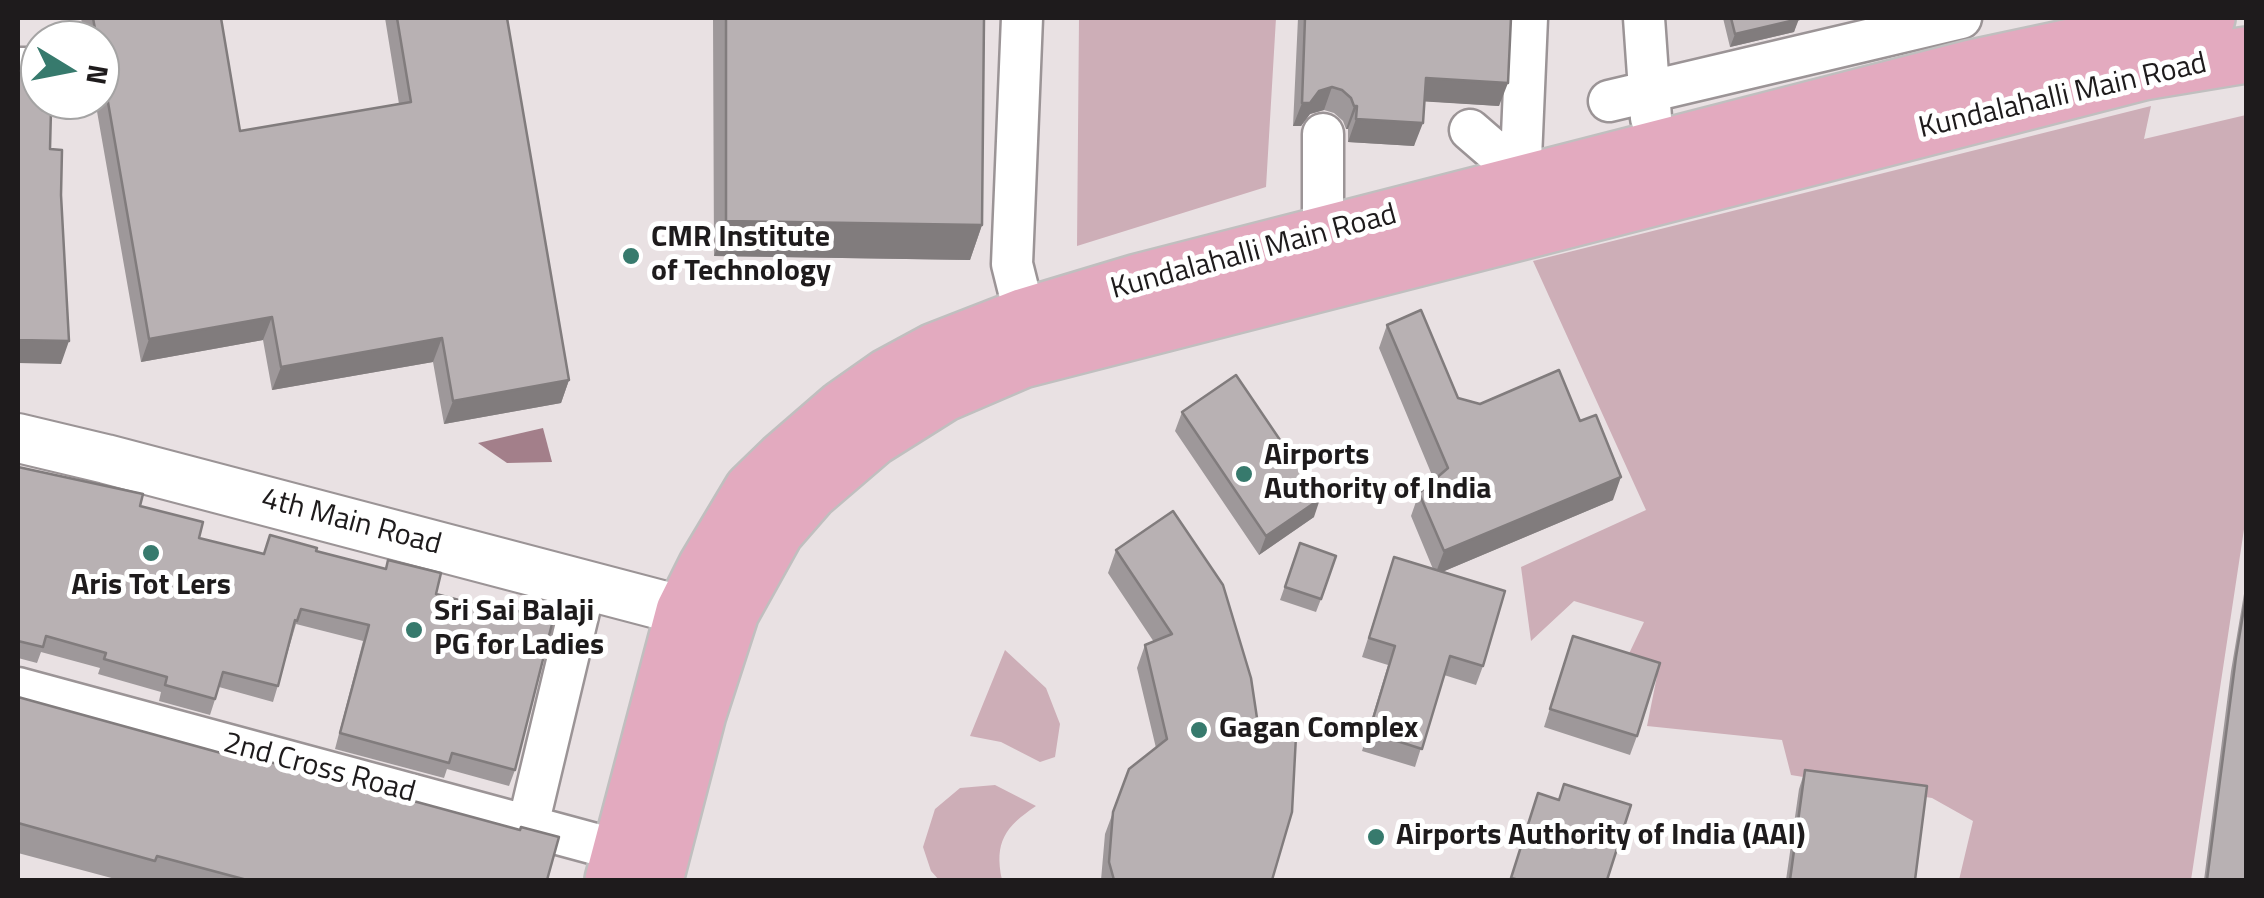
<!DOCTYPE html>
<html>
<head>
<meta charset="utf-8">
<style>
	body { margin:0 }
	#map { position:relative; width:2264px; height:898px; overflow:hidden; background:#e9e1e3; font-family:"Titillium Web",sans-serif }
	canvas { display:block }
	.frame { position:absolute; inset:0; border:20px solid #1e1b1c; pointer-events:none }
	.north { position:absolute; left:20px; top:20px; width:100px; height:100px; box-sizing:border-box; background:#fff; border:2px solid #a5a4a4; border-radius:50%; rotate:100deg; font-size:28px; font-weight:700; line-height:40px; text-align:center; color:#1e1b1c }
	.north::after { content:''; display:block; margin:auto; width:35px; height:45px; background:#377a6d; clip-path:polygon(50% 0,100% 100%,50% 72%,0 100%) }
</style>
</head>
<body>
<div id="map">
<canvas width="2264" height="898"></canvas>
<div class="frame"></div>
<div class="north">N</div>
</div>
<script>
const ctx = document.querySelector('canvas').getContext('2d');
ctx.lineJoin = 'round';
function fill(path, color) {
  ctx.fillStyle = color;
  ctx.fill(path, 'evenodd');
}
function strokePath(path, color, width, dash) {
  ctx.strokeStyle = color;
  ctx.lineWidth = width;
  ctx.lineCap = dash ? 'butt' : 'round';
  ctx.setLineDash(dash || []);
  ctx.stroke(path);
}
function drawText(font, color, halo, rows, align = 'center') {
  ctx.font = font + ' "Titillium Web",sans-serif';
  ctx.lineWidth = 10;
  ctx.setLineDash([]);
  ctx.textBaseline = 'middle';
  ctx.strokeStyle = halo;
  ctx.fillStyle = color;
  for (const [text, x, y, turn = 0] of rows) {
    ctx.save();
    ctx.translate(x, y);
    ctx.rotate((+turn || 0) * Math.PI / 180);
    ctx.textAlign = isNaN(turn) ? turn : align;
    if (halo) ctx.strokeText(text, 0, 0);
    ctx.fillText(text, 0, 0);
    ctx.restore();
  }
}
const green = new Path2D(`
	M1079,18H1276L1266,187L1077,246Z
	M2151,106L2144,139L2246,115V516L2191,880H1959L1973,821L1932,798L1791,775L1782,740L1647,726L1657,676L1626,660L1644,622L1574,601L1531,641L1521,567L1646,510L1533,261Z
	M1005,650L1046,688L1060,724L1055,757L1040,762L1001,742L970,736Z
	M995,785L1036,806C1005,827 994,842 1002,880H939L931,871L923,847L935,809L960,788Z`);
const water = new Path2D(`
	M543,428L552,462L507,463L478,443Z`);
const minor = new Path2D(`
	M1022,18L1012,264L1025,316
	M1644,18L1651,118
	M18,68H29
	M1609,101L1961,18
	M1470,130L1500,156L1521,160
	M1520,182L1527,18
	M1323,234V134
	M18,688L621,851
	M528,825L585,586`);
const tertiary = new Path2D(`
	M18,438L106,459L684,611`);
const primary = new Path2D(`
	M613,880L684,611L706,567L752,490L783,460L843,408L887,377L935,351L1025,316L1138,282L1972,68L2207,18
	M655,880L698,714L731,612L776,531L810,492L873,438L943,394L1022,360L2143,72L2246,55`);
const wall = new Path2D(`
	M81,18H221L240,131L399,104L385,18H507L569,380L561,403L444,424L433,362L272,390L263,340L141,362L95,100H100V40H85Z
	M713,18H984L982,225L970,260L714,256Z
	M1298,18H1511L1499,106L1424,101L1414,146L1348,142V129H1346L1343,121L1334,113L1324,110L1310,114L1301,126H1293Z
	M1723,18H1798L1794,32L1730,47Z
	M1387,325L1458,398L1613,500L1442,572L1483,666L1476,685L1444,675L1415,767L1362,751L1388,665L1362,657L1394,557L1433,569L1411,516L1419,493L1434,480L1379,348Z
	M1182,412L1314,517L1259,555L1175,431Z
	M18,467L140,506L199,538L263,554L270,535L316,551L385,569L388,560L436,594L515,770L509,786L447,769L444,778L335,749L363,641L296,624L273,702L219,687L210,715L159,701L161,692L98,674L100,668L41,652L37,663L18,658Z
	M1173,511L1272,880H1101L1105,834L1129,769L1156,748L1137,668L1145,645L1154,642L1108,573L1116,550Z
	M1300,543L1321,599L1316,612L1280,600Z
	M2246,582V880H2204L2231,671Z
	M1573,636L1637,736L1630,755L1544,727Z
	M18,697L547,880H119L18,853Z
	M1805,770L1915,880H1786L1799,789Z`);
const shadedWall = new Path2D(`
	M1799,19L1794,32L1730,47L1735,34Z
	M1426,78L1508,83L1499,106L1417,101Z
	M1332,87L1324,110L1310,114L1301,126H1293L1302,103L1319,91Z
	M1354,106H1357L1348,129H1346Z
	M1356,119L1423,123L1414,146L1348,142Z
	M726,221L982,225L970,260L714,256Z
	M272,317L263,340L141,362L149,339Z
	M442,338L433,362L272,390L281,367Z
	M18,340L69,341L61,364L18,363Z
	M569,380L561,403L444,424L453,401Z
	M1621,477L1613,500L1435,575L1444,551Z
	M1320,499L1314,517L1259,555L1266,536Z`);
const building = new Path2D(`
	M93,18H221L240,131L411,102L397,18H507L569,380L453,401L442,338L281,367L272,317L149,339L100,56V40H97Z
	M726,18H984L982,225L726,221Z
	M1305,18H1511L1508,83L1426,78L1423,123L1356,119L1357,106H1354L1351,98L1342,90L1332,87L1319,91L1310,103H1302Z
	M1731,18H1798L1799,19L1735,34Z
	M18,70L40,71L42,110H51L50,149L62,150L61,195L69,341L18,340Z
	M1421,310L1458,398L1480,404L1559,370L1580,421L1596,415L1621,477L1444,551L1419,493L1448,468L1387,325Z
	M1236,375L1320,499L1266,536L1182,412Z
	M18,467L143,494L140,506L203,522L199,538L264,554L270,535L317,548L316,551L386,569L388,560L441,573L436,594L501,611L502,607L553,620L515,770L452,753L449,763L340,733L369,625L301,609L297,621L295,620L278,686L223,672L215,699L165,685L167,677L104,659L106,653L46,636L43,647L18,641Z
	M1173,511L1223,585L1251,678L1260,738L1296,736L1292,812L1272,880H1114L1109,862L1113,812L1129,769L1167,739L1145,645L1172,634L1116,550Z
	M1300,543L1336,556L1321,599L1285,587Z
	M1394,557L1505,591L1483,666L1450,656L1422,749L1369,732L1395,646L1369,638Z
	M2246,596V880H2207L2236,657Z
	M1573,636L1660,663L1637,736L1550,709Z
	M18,697L221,753L222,749L520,830L521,827L559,837L547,880H247L157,856L155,861L18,823Z
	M1805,770L1927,786L1915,880H1790Z
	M1564,784L1631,805L1607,880H1519L1511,878L1538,793L1559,800Z`);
const markers = [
	[631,256,10,"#377a6d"],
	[1244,474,10,"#377a6d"],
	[151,553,10,"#377a6d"],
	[414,630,10,"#377a6d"],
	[1199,730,10,"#377a6d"],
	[1376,837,10,"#377a6d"]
];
const streetNames = [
	["Kundalahalli Main Road",2063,97,-13],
	["Kundalahalli Main Road",1254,253,-15],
	["4th Main Road",351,523,15],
	["2nd Cross Road",319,769,15]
];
const poiNames = [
	["CMR Institute",651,239],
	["of Technology",651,273],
	["Airports",1264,457],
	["Authority of India",1264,491],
	["Aris Tot Lers",151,587,"center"],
	["Sri Sai Balaji",434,613],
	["PG for Ladies",434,647],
	["Gagan Complex",1219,730],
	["Airports Authority of India (AAI)",1396,837]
];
fill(green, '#cdaeb7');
fill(water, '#a37f8a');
strokePath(minor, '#9b9496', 45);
strokePath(tertiary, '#9b9496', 52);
strokePath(primary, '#c0bfbf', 60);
strokePath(minor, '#fff', 40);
strokePath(tertiary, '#fff', 48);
strokePath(primary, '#e3aabf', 55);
fill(wall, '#9e989a');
fill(shadedWall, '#817c7d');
fill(building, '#b8b1b3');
strokePath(building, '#817c7d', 2.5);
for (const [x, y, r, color] of markers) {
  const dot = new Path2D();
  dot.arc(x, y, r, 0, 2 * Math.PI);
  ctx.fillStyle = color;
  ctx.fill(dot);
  strokePath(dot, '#fff', 4);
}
drawText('30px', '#1e1b1c', '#fff', streetNames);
drawText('bold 30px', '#1e1b1c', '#fff', poiNames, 'left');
</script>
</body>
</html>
